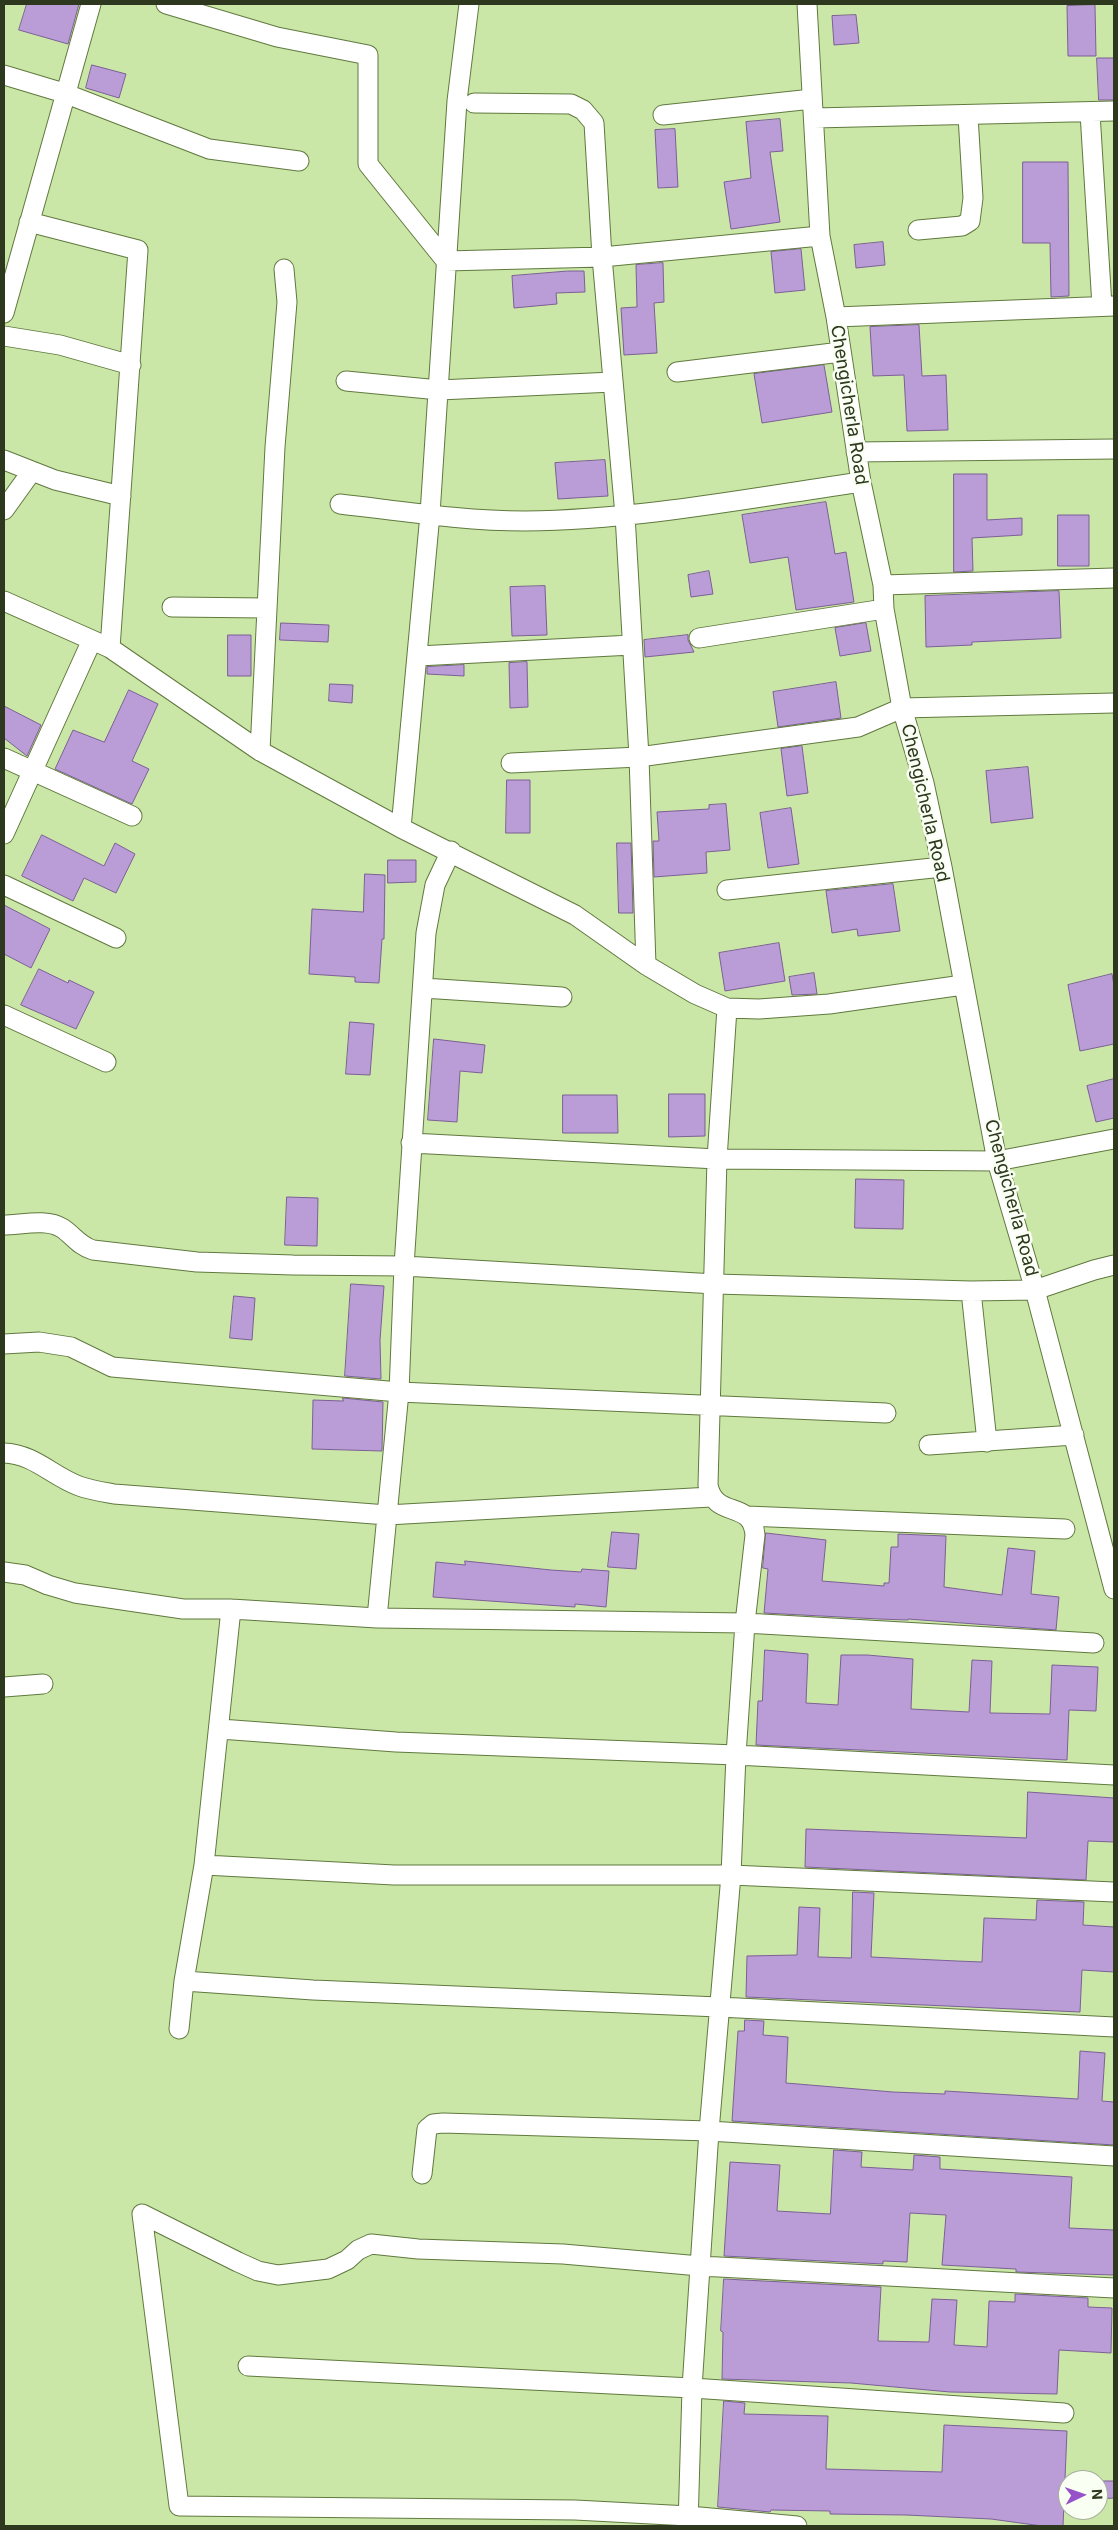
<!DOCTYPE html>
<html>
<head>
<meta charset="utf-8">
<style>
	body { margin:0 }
	#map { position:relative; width:1118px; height:2530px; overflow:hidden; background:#cbe7a8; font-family:Inter,sans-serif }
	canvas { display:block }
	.frame { position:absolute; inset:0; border:5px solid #2d381f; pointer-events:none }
	.north { position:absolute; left:1058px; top:2470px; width:50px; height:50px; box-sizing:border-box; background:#f9fff2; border:1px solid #a7af9e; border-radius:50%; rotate:87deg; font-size:14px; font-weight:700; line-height:20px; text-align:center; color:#2d381f }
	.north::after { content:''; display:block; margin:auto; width:18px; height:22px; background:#9653c9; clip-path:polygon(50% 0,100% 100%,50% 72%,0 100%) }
</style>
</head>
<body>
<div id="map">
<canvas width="1118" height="2530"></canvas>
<div class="frame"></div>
<div class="north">N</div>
</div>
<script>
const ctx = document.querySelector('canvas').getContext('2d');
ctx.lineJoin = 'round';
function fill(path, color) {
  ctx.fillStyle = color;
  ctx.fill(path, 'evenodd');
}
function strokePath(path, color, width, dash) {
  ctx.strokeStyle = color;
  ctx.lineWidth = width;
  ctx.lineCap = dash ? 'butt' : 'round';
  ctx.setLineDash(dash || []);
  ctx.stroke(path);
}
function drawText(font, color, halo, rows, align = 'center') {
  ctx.font = font + ' Inter,sans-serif';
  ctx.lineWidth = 5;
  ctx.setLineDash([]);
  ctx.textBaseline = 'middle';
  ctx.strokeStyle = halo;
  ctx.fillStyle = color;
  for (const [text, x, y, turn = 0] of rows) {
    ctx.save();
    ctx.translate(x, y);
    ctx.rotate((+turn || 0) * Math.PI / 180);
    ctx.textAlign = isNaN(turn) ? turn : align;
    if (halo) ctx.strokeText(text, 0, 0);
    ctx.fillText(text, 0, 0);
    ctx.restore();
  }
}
const building = new Path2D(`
	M27,4H79L68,44L19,30Z
	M1095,5L1096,56H1068L1067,6Z
	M856,15L859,43L834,45L832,16Z
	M1097,58H1114V100H1099Z
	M92,65L126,74L119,98L86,88Z
	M780,119L783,151L770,152L780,222L731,229L724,182L751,178L746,122Z
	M675,129L678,187L658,188L655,130Z
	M1023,162H1068L1069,296L1051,297L1050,243H1023Z
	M883,242L885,265L856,268L854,245Z
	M801,249L805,290L775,293L771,252Z
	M663,263L664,302L654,303L657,353L624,355L621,308L637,307L636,265Z
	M568,271H584L585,292L556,293L557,304L514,308L512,276Z
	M919,325L922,376L946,375L948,430L907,431L904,375L873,376L870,327Z
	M824,365L832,412L762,423L754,374Z
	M605,460L608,496L558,499L555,463Z
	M954,474H987V520L1022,518V535L972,538L973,571L954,572Z
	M826,502L835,554L846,552L854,602L796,610L788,557L750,563L742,515Z
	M1058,515H1089V566H1058Z
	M709,571L713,594L691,597L688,575Z
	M545,586L547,635L512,636L510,587Z
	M1059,591L1061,638L972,642V645L926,647L925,596Z
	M281,623L329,625L328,642L280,640Z
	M866,623L871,651L840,656L835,628Z
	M228,635H251V676H228Z
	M688,635V640L694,652L645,657L644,640Z
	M527,662L528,707L510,708L509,663Z
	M464,665V676L427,674V667Z
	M836,682L841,718L778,727L773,692Z
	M330,684L353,685L352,703L329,701Z
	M129,690L158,704L132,761L149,769L132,804L55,769L73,730L104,742Z
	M4,706L41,725L27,756L4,738Z
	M802,746L808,793L787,796L781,749Z
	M1028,767L1033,818L991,823L986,771Z
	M507,780H530V833H506Z
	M726,804L730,850L706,852L707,873L654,877L653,841H659L657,812L709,809V805Z
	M791,808L799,864L768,868L760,813Z
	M42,835L104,866L115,843L135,854L116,893L84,878L73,901L22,876Z
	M617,843H631L633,913H619Z
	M388,860H416V882L388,883Z
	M365,874L385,875L384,939H382L379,983L355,982V977L309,974L312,909L363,912Z
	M893,884L900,931L858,936L857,929L832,933L826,891Z
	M4,905L50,929L31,968L4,954Z
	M779,943L785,981L725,991L719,953Z
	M39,969L68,983L69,980L94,992L76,1029L21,1005Z
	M814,973L817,994L792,995L789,977Z
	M1112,974L1114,985V1044L1080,1051L1068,985Z
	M350,1022L374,1024L370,1075L346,1074Z
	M434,1039L485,1045L482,1073L460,1071L457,1122L428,1120Z
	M1114,1079V1118L1096,1122L1087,1086Z
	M669,1094H705V1136L669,1137Z
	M563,1095H617L618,1133H563Z
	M856,1179L904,1180L903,1229L855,1228Z
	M287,1197L318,1198L317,1246L285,1245Z
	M351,1284L384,1286L380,1340L381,1379L345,1376Z
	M234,1296L255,1298L252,1340L230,1338Z
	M343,1398L383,1402L382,1451L312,1449L313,1400L343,1401Z
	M612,1532L639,1534L636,1569L608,1567Z
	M766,1533L826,1540L822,1581L884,1586V1583H889L891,1547H898V1534L946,1536L944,1587L1002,1595L1008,1548L1035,1551L1031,1594L1059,1597L1056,1630L908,1619V1620L879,1619L764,1613L768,1569L763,1568Z
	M465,1561L551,1570L581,1572L582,1569L609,1571L606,1607L575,1604V1607L433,1597L436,1562L465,1565Z
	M765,1650L808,1654L806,1703L838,1705L841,1655H867L913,1659L911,1709L969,1712L972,1660L992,1661L990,1713L1050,1714L1052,1665L1098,1667L1096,1711L1069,1710L1067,1760L756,1745L758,1701H762Z
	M1028,1792L1114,1798V1842L1088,1841L1086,1880L805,1867L806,1829L1026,1838Z
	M853,1892L874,1893L871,1957L957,1961L982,1962L984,1918L1036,1920L1037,1900L1084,1902L1083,1925L1114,1927V1972L1082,1970L1080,2012L746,1997L747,1956L797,1955L799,1907L820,1908L818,1957L851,1958Z
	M745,2020L764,2021L763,2035L788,2037L786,2083L893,2092L945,2094V2091L1078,2099L1080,2051L1105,2053L1102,2101L1114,2102V2145L732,2121L738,2031H744Z
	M834,2150L862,2152L861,2167L913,2170L914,2155L940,2157V2169L1072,2177L1069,2228L1114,2230V2275L1016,2272V2269L942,2265L946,2215L910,2213L907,2262L883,2261V2264L724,2256L730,2162L780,2165L777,2211L830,2214Z
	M724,2279L881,2287L878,2341L929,2342L932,2299L957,2300L954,2345L987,2347L989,2301L1015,2302V2294L1088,2298V2307L1112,2308L1111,2353L1059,2350L1057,2394L950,2392L851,2383L722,2379L723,2332L721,2331Z
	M724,2401L745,2403L744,2414L828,2416L826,2469L942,2472L944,2425L1067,2431L1063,2526H1042L991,2519L906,2515L830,2514V2511L771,2510L770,2512L718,2507Z
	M1098,2481H1114V2498L1098,2499Z`);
const minor = new Path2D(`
	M166,4L277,37L368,55V164L446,261L602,257L820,236
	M807,4L820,236L836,317L861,482L883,585L884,609L902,708L924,783L942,867L997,1161L1035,1290L1114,1589
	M4,75L64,93L209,149L299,161
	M474,103L571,104L583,110L594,123L602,257L625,515L639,757L646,965
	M1090,113L1102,306
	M663,115L812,99
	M814,118L1114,111
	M29,222L138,250L110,648
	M918,230L962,226L970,221L973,198L968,116
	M4,313L91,4
	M836,317L1114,306
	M4,336L60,345L131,365
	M677,372L841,352
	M346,381L439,390L613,382
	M856,452L1114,449
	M4,460L55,480L121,496
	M340,504C401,511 464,521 525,521C638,520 750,498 861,482
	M4,510L32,471
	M883,585L1114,578
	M4,601L110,648L260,751L401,828L575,915L646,965L695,994L727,1008L759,1009L829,1004L963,985
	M172,607L266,608
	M699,638L884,609
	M418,656L632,645
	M260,751L275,447L287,302L284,269
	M4,758L132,816
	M511,763L639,757L858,727L902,708L1114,703
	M401,828L430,514L457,101L469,4
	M4,834L92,640
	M4,885L116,938
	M727,890L942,867
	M423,988L562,997
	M4,1015L106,1062
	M411,1143L717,1159L997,1161L1114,1139
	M4,1225C20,1225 47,1218 62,1228C73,1235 79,1246 93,1250L197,1262L293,1265L404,1266L715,1284L971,1291L1035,1290L1094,1270L1114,1265
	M971,1291L987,1442
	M4,1344L39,1342L71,1347L112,1367L399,1392L886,1413
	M929,1445L1074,1435
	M4,1453C34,1454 52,1476 79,1486C90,1490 103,1492 114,1494L387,1515L711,1497
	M747,1516L1065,1529
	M4,1572L25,1575L48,1585L75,1593L183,1609H231L377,1618L745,1623L1094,1643
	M377,1618L399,1392L404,1266L426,933L435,885L451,851
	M4,1687L43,1684
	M220,1729L396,1742L736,1755L1114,1775
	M204,1865L394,1875H731L1114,1892
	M184,1981L313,1990L719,2007L1114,2027
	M179,2029L184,1981L204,1865L231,1609
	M422,2174L427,2129L433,2124L443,2123L709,2131L1114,2156
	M142,2214L238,2262L258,2271L278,2275L328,2269L347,2260L358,2250L371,2244L418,2249L563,2254L700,2266L1114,2288
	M142,2214L179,2506L575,2510L689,2516L797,2526
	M248,2366L692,2388L1064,2413
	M688,2526L692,2388L709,2131L731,1875L736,1755L745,1623L755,1535C752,1499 715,1520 708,1485L717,1159L727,1008`);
const streetNames = [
	["Chengicherla Road",849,405,81],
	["Chengicherla Road",925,803,77],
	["Chengicherla Road",1011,1198,75]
];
fill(building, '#ba9cd6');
strokePath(building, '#7c5f96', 1);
strokePath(minor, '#60793e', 21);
strokePath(minor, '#fff', 19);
drawText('18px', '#2d381f', '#f9fff2', streetNames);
</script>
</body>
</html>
